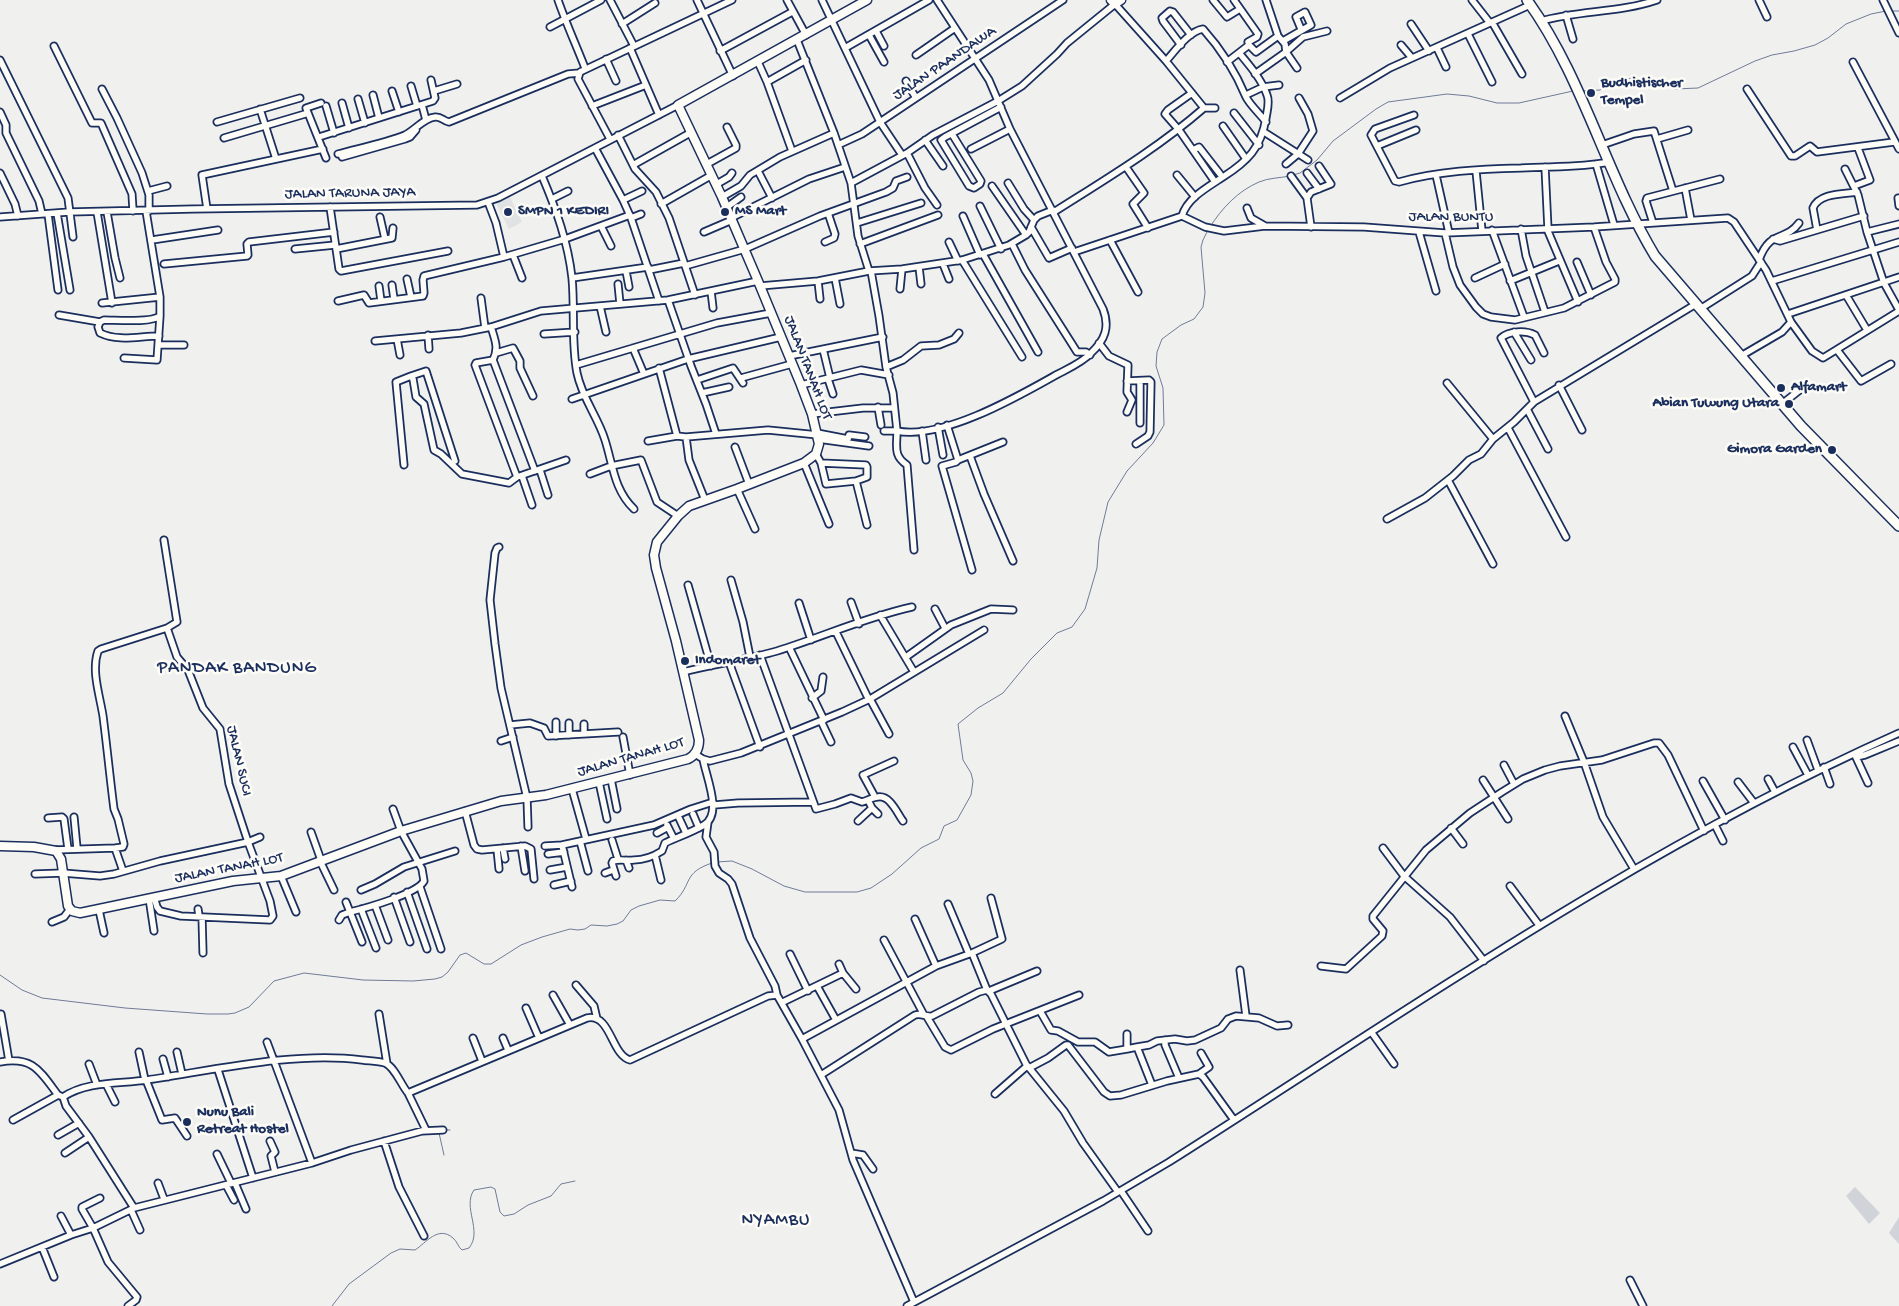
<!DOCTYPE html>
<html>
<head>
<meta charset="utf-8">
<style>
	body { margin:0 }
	canvas { display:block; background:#f0f0ee }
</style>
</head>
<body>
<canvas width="1899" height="1306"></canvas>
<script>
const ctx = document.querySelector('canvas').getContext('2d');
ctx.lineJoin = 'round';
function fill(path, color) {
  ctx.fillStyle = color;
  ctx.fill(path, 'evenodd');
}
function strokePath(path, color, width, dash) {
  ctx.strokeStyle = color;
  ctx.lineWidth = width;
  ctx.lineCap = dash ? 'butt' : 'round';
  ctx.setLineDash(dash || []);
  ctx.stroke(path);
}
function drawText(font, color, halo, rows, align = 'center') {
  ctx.font = font + ' "Gochi Hand",sans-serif';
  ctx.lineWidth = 5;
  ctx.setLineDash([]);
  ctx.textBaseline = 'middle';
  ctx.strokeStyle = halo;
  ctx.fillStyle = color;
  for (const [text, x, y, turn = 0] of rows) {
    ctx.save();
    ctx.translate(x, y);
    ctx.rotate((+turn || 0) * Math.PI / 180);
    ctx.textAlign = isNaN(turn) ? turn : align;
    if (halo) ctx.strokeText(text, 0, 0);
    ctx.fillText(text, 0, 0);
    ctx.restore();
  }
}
const built = new Path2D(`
	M509,195L522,222L509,229L495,201Z`);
const green = new Path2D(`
	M1855,1187L1880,1213L1869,1224L1846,1196Z
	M1899,1217V1244L1889,1233Z`);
const stream = new Path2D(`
	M1892,11H1899
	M1582,91L1600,90L1615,81L1632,78L1675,89L1698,88L1755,61L1772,55L1794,51L1815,45L1828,38L1846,24L1871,14L1886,11
	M1293,175L1300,173L1317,160L1333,141L1376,109L1388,102L1447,94L1469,96L1497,103H1519L1573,91
	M1210,227C1222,208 1238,191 1259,182C1268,178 1280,178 1290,176
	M716,862L732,861L752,869L784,886L805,892H857L871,888L892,874L921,848L939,839L944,826L957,820L971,795L973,781L971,773L963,760L958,724L978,708L1003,693L1031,659L1057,633L1072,627L1085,609L1097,568L1099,540L1108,502L1127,471L1153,443L1164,425L1163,388L1156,366L1157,352L1162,339L1181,325L1194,319L1203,307L1205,293L1201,247L1203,240L1208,230
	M0,975L22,990L42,998L125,1008L207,1014H228L235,1013L249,1007L274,981L304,973L363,980L413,981L435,979L442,977L448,972L460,955L466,953L484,964H491L521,945L542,937L570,929L578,930L585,929L591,925L607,926L617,924L623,921L631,910L639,906L660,900L675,901C693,884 682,873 712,863
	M247,1067L265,1065
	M408,1089L416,1087
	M445,1130H450
	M439,1133L444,1155
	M394,1141L405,1138
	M332,1306L349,1284L391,1253L400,1249L415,1250C426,1243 438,1225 453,1238C457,1241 458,1247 462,1250L469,1248C483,1231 462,1207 474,1190L491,1187L495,1189L500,1212L504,1216L514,1214L528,1205L551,1196L561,1184L575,1181`);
const minor = new Path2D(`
	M558,0C566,23 576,45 585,68
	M610,0L634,46
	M697,0L733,76
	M787,0L806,35
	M822,0L880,122L902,155
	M1213,0L1227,17L1240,9
	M1266,0L1278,36L1285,44L1286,52L1297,68
	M1472,0L1490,23
	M1759,0L1767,17
	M1883,0L1899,33
	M1566,15L1573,39
	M1541,21C1579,10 1619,13 1657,0
	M1492,22L1522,74
	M622,24L655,3
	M1411,24L1429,51
	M550,27L601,0
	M876,31L884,46
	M1468,34L1492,82
	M869,35L884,62
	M797,40L834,133L851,183L858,236L869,271
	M1283,41L1311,25L1305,12L1296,17L1301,29
	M1181,45L1163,21L1162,18L1170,11L1173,12L1191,35
	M1249,45L1256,52L1278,36
	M1401,45L1412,58
	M54,46L92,123H101L132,194L133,211
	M630,48L659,115
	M845,48L929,0
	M1437,48L1446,67
	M720,51L792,12
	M916,55L955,28
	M606,59L616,81
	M0,60L68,198L73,237
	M1166,61C1175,51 1189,31 1203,29C1221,49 1236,73 1246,97C1250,105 1260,114 1266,122
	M758,62L767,82L792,151
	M1227,62L1249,45L1248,42L1257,37L1258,34L1234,0
	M1853,62L1899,149
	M1255,74L1286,52L1303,37L1327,31
	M906,81L916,98
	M767,82L806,60
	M411,86L417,106
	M102,89L117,118L142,173L149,195V211
	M1747,89L1791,156H1795L1810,146L1817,152L1894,142
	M392,91L399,112
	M434,91L457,84
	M1192,93L1168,110L1165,114L1179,130L1215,182
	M373,95L379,118
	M1246,95L1263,87L1279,85
	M1340,98L1390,68L1530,5
	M358,99L365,123
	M321,103L306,108L326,158
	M342,103L349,128
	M422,105L426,120
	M326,106L334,133
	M592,106L646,85
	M260,109L276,159
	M0,112L6,125V133L39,201L42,214
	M1234,113L1259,145
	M1414,115L1375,129L1371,135L1395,181L1399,182C1437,171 1481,169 1521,168C1551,166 1579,168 1609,162
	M217,122L300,98
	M1223,126L1246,159
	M1264,132L1308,160
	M952,134L981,181L980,184L974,188L969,186L941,140L945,137L1001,107
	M618,135L635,169L656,192L669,218L695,295
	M319,137L433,101L435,98L431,80
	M224,138L305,114
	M610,139L578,79L580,72L732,0
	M1657,139L1688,130
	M925,140L943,166
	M838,145L862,134L1063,0
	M1602,145L1634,134L1654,131L1673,191
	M1377,146L1416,130
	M595,148L623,200L631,218L659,301
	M971,149L1010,129
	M1193,150L1199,147L1220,174
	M907,153L925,188L937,205
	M338,154C360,148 385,143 405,135C415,130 424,118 435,117C441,116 443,121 449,122L568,74L579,73
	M342,157L405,139L410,137L416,130
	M707,164L736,148V145L727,127
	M1286,164L1298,154L1313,131L1308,114L1299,98
	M1596,164L1614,225
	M633,165L690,133
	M1126,167L1144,193L1133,204L1148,228
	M1545,167L1548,229
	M1845,169L1858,195L1867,232L1884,283L1899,310
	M758,171L772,198
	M1476,171L1482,231
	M0,173L15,204L18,216
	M1307,173L1319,189
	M1177,175L1195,197
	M1436,175L1449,233
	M542,176C556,209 568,242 572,278C575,309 571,343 577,373C582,398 598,417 605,440C613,465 614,490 634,509
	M1291,176L1307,198L1311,227
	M851,183L907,153L933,135L998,101L1022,86L1057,54L1067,43L1115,4L1166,61L1204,108H1215
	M1008,183L1024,209L1034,220
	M717,184L729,177L732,173
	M992,186L1026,235
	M1854,186L1870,180L1858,148
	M1685,188L1691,220
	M148,191L167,186
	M722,197L741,186L750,175L780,157L834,133
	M1307,198L1311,192L1331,184L1319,166
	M1898,198L1899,206
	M552,199L568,191
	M623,200L642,191
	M488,202L496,223L504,257
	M661,204L712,175
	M980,206L1001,249
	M330,207L339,269L341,271L448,251
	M727,207L741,197
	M1247,208L1251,218L1265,226
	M207,209L202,175L323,149
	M146,211L160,297V316C151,323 117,320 104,320L100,322L98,327L100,333C119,342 139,336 159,336
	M97,212L112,303
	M107,212L115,258L120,278
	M1054,212C1106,179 1158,148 1204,108
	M57,213L70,290
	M48,214L58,290
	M963,216L980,255
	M1182,216L1205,227L1224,231L1265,226L1364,227L1445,233L1594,227L1728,218L1734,222L1766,270L1791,322L1782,332L1741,356
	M0,217L69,212L193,209L477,205L498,198L678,105
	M380,217L385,239
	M631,218L641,214
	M731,218L809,179L845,167
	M857,223L921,203
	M1653,223L1646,201L1647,198L1720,179
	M601,226L611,246
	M1031,227L1049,258L1072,248
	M1521,229L1526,256L1545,312
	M1547,229L1578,302
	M1492,230L1524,317
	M1817,230L1813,208C1819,193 1843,194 1857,192
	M704,232L732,220
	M1419,232L1436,291
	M1867,232L1899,224
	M1445,233L1453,267L1460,285L1476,307L1483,314L1491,317L1515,320L1564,308L1615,282V279L1606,262L1594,227
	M1773,239L1780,241L1864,216
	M152,240L218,230
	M1110,240L1138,292
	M825,242L834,238L835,234L828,213
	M949,242L958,261
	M860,244L938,215
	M1012,244L1025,270L1072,344L1077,352H1086L1090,355
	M295,249L335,245
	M336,249L392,238L393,228
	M1074,252L1182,216C1187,198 1208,187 1223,177C1248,161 1261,148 1266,118C1267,111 1270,102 1267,95C1262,80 1250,66 1240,54
	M983,254L1038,352
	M513,255L522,278
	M962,260L1022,357
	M1759,260C1770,229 1785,242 1799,223
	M1577,262L1591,295
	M164,264L247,256L248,255L247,244L249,242L334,232
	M943,264L949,279
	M685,266L745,249L820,216L886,192L893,188L896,181L907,177
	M919,267L921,284
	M649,270L684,263
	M626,271L629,287
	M871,271L879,316L886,367L893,393L897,431C942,440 1017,397 1056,375C1067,369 1082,363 1091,353C1105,340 1110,327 1103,309L1010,129L989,80L937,0
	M572,278L648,267
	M835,278L840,304
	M1475,278L1505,264
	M407,279L411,297
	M818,281L820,299
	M1510,281L1559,261
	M1772,281L1899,242
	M618,284L620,304
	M392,285L394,299
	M379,286L381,301
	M760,286L818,281L869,271L902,269L962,260L1009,245L1026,235L1029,232L1034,220L1038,216L1053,210
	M900,289L902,269
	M711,291L713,308
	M1846,295L1867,330
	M481,298L485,328
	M668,300L691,366L706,404L716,434
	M338,301L364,295L369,303L423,296L424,293L423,280L424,276L504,257L565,239L630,215
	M102,303L160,297
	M600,306L606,332
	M1700,309L1752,276L1761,262
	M1788,314L1899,277
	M59,315L100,322
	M1791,322L1812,351L1823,358L1899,311
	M491,327C495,340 499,348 493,360L535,471
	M1514,332L1531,360
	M544,334L575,332
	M428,335L429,349
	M397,339L400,355
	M375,341L461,333L491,327L541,311L668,300L758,281
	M1099,343L1109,356L1128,365L1127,392L1132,400L1127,412
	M159,345H184
	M633,348L644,374
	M823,349L830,378
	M1837,350L1861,381L1891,364
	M496,353L513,348L520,361V368L533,396
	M789,356L883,337
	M124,358L157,360L160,316
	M493,360L476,363L475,365L517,477
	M576,365L717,323L771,313
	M886,367L903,360L921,346L939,345L954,339L959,333
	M659,368L677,436
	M411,376L426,371L455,461
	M741,378L792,364
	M828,379L833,394
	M697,380L733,368L743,383
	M1127,381L1149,380L1151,382L1150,432L1148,436L1136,444
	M1447,383L1493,439
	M801,385L861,370L889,375
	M1559,385L1582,430
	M702,393L729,387
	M572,399L688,359L781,337
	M1534,402L1501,338C1509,331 1525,330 1535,335L1544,353
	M1782,404L1801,389
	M878,407L881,425
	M1527,409L1548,449
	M812,414L863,408H894
	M1140,423V382
	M947,425L958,460
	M938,427L943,455
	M1508,428L1566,537
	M884,431H897C897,446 893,456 907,465L914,550
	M922,431L926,460
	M817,433L848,439L849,435L865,437
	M686,437L689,460L705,500
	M818,439L869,446
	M648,441L677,436L686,437L768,430L818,435
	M735,447L749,484
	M816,454L821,463L826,484L856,481L867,477V467L866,465L821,463
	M970,456L984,494L1013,561
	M804,463L829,524
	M404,465L396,382L411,376L413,379L416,397L424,404L434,450L441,454L462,474L509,483L517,477L566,460
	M540,470L548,495
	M590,474L611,466L641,460L657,502L678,516
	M522,476L532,505
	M1448,480L1493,564
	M856,481L867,525
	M737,489L755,529
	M1387,519L1425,498L1453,476L1469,460L1481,454L1493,439L1514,422L1534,402L1696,304
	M499,547L497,548L495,553L490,600L495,644L501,688L527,798L528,827
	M972,570L942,466L956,462L958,460L1003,442
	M731,580L743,622L750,657
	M688,585L711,666
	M851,602L859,624
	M799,603L811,640
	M935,609L945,628
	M880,615L914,672
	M836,632L869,700
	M789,647L824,720
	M760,655L816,809L835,804L851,798L862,802C867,801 872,797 878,797C890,795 897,813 903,821
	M906,657L951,625L991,609L1013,610
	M729,662L760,747
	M683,672C714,664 746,660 777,651C822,637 866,617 912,607
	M812,698L821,691L823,677
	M870,699L889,734
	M1565,716L1584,762L1603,817L1634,869
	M821,721L831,742
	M556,722V736
	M569,723V735
	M584,724V734
	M510,725L530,723L544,728L548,736L618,732
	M623,737L630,775
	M1807,740L1818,770
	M501,741L513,737
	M1793,747L1808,775
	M695,754L703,759L710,761L741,753L842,712L870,699L984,630
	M1855,755L1868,783
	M1856,757L1865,755L1899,741
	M1504,765L1514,784
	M1824,767L1830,784
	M611,779L617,809
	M1768,779L1775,792
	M1483,780L1508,819
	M1703,781L1725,820
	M599,782L607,819
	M1738,782L1754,803
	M572,789L586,839
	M875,797L863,775L894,761
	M714,805L738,803L813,802
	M872,808L878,814
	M465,811L474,845L477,849L482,850L525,846L531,849L534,879
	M693,814L699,828
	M74,817L77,848
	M48,818L62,817L64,819L68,849
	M679,818L686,833
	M858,821L872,808L868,800
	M708,822L706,837L714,852L715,866L719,873L728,879L732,884L750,938L775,986L777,995
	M667,825L674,839
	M1715,825L1723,841
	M1451,828L1463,844
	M311,832L321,860
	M657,833L668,827
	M612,840L618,859
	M580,841L588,871
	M521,846L525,871
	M545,846L562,845
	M115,848L123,871
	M503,848L505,859
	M1383,848L1404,876L1450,917L1484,961
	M497,849L499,869
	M53,850L115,848L123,847L124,844L118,819L114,809C110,778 107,747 103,716C100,696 91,671 98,651L101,649L167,628L177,622L164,540
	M548,854L564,852
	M655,855L661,880
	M626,860L629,868
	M320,861L334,890
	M550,870L567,867
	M605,873L613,870
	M35,874L63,873L100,876L114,874L160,861L248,842L260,837
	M281,876L296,912
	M616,876L612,863L613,861C620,859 626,861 634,860C644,860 654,856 662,851L665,843C678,837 692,832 704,825C723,814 706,777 703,759
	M554,885L571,881
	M1510,886L1539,925
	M420,887L441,949
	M572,887L562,845L654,825L691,809L713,802
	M361,890L375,884L404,867L455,851
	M407,892L427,949
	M154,897L157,907L160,911L181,916L270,920L273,916L270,901L248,842L229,784L220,729L203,708L188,670L177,657L167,628
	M394,897L410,942
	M149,898L154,931
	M948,904L969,954
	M375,905L388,940
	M198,909L199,916
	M361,909L376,948
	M99,910L104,933
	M202,917L203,953
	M915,919L936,966
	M339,920L342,915L350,912L346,902
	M52,922L64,917L70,909
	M884,940L924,1015
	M362,942L350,912C366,908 417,894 424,881L422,869L401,831L393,809
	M972,953L987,990
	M790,954L808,991
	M839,964L843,973
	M1321,966L1346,969L1382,936L1383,931L1373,919V916L1426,850L1470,813L1502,792L1523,779L1545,770L1560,766L1602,760L1654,743H1659L1668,755L1704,831
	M1240,970L1246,1016
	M576,985L594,1006L597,1019
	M817,986L836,1020
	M989,991L1037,971
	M553,995L570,1025
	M783,1002L843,973L856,989
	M526,1008L539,1038
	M1040,1011L1051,1030L1058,1031L1078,1042H1095L1109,1052L1127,1049
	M1,1014L9,1061
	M379,1014L387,1064
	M927,1017L945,1047L951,1050L993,1029L1079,995
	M1372,1033L1394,1064
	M1127,1034V1049L1137,1047L1152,1085
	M473,1038L482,1061
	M503,1038L508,1050
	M802,1039L936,966L972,953L1002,939L991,898
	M1165,1040V1045L1179,1078
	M267,1042L312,1163
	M1137,1047L1149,1045L1157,1041L1175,1039L1187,1041L1195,1040L1221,1028L1228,1019L1236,1016L1259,1018L1277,1026L1288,1025
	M139,1052L145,1080
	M177,1052L182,1074
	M163,1059L168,1077
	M0,1062C33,1056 40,1071 58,1095L63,1097L66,1106L89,1137L134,1208
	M89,1064L97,1085
	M1029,1068L1048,1058L1066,1045H1068L1104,1092L1110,1096L1121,1095L1167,1081L1199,1074L1203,1077L1234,1120
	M218,1070L253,1178
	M1199,1074L1209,1067L1201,1053
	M821,1075L915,1015C921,1013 926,1017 932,1016L979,992L987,990L991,994L1026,1064L1064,1111L1083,1143L1118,1192
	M146,1080L162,1120L175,1118L187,1136
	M106,1084L115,1102
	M408,1093L426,1130
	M995,1094L1027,1066
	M63,1097C87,1081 119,1084 147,1080C214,1070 296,1051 362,1060C369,1061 378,1061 385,1063C395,1067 401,1085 408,1093L587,1018C611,1013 611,1055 630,1060L768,996L777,995L802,1039L839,1110L853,1160L914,1302
	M13,1120L58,1095
	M58,1135L79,1123
	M270,1141L275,1152L271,1156L275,1172
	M384,1141L399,1187L424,1236
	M65,1153L89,1137
	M851,1153L863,1155L873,1169
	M217,1154L231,1183
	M158,1183L164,1199
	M235,1183L246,1209
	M226,1185L234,1200
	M1121,1191L1148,1231
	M100,1198L82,1207V1209L93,1228L108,1262L137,1297L136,1300L128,1306
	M131,1210L140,1230
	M61,1216L71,1235
	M42,1247L54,1277
	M0,1264L71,1235L93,1228L134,1208L312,1163L351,1150L422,1131L443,1130
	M1630,1280L1643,1306
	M907,1306L1103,1201L1169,1162C1407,1011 1640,848 1899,733`);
const major = new Path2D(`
	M1111,0L1115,4L1121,0
	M0,846L34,847L56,851L61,859L68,906L72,911L80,913L233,881L281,876L401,831L501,801L546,795L688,759C696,755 699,749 699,740L676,641L656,568L654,555L657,542L678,516L689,506L737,489L804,463L816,454L819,444L812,414L801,385L758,281L722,197L678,105L867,0`);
const highway = new Path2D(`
	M1527,0C1583,77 1606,175 1655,256L1801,426L1899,526`);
const markers = [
	[1591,93,5,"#1b2f5e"],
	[508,212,5,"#1b2f5e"],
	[725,212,5,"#1b2f5e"],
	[1781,388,5,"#1b2f5e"],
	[1789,404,5,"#1b2f5e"],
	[1832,450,5,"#1b2f5e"],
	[685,661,5,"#1b2f5e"],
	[187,1122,5,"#1b2f5e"]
];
const streetNames = [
	["JALAN PAANDAWA",945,64,-34],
	["JALAN TARUNA JAYA",350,194,-1],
	["JALAN BUNTU",1451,218],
	["JALAN TANAH LOT",807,368,69],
	["JALAN TANAH LOT",631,758,-16],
	["JALAN SUCI",238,761,77],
	["JALAN TANAH LOT",229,869,-11]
];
const poiNames = [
	["Budhistischer",1601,84],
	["Tempel",1601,101],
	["SMPN 1 KEDIRI",518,212],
	["MS Mart",735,212],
	["Alfamart",1791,388],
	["Abian Tuwung Utara",1779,404,"right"],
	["Gimora Garden",1822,450,"right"],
	["Indomaret",695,661],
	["Nunu Bali",197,1113],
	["Retreat Hostel",197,1130]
];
const quarterNames = [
	["PANDAK BANDUNG",237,669],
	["NYAMBU",776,1221]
];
fill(built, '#e0e2e3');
fill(green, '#d0d3d8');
strokePath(stream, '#6f7b97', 1);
strokePath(minor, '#1b2f5e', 9);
strokePath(major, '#1b2f5e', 11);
strokePath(highway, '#1b2f5e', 12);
strokePath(minor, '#fdfcf7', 5.5);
strokePath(major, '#fdfcf7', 8);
strokePath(highway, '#fdfcf7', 9);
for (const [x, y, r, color] of markers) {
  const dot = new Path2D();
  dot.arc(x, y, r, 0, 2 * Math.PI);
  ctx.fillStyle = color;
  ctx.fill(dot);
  strokePath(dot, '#fdfcf7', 2);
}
drawText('15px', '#1b2f5e', '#fdfcf7', streetNames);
drawText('bold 15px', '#1b2f5e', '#fdfcf7', poiNames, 'left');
ctx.letterSpacing = '1px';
drawText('18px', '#1b2f5e', '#fdfcf7', quarterNames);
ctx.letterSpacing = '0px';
</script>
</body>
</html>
